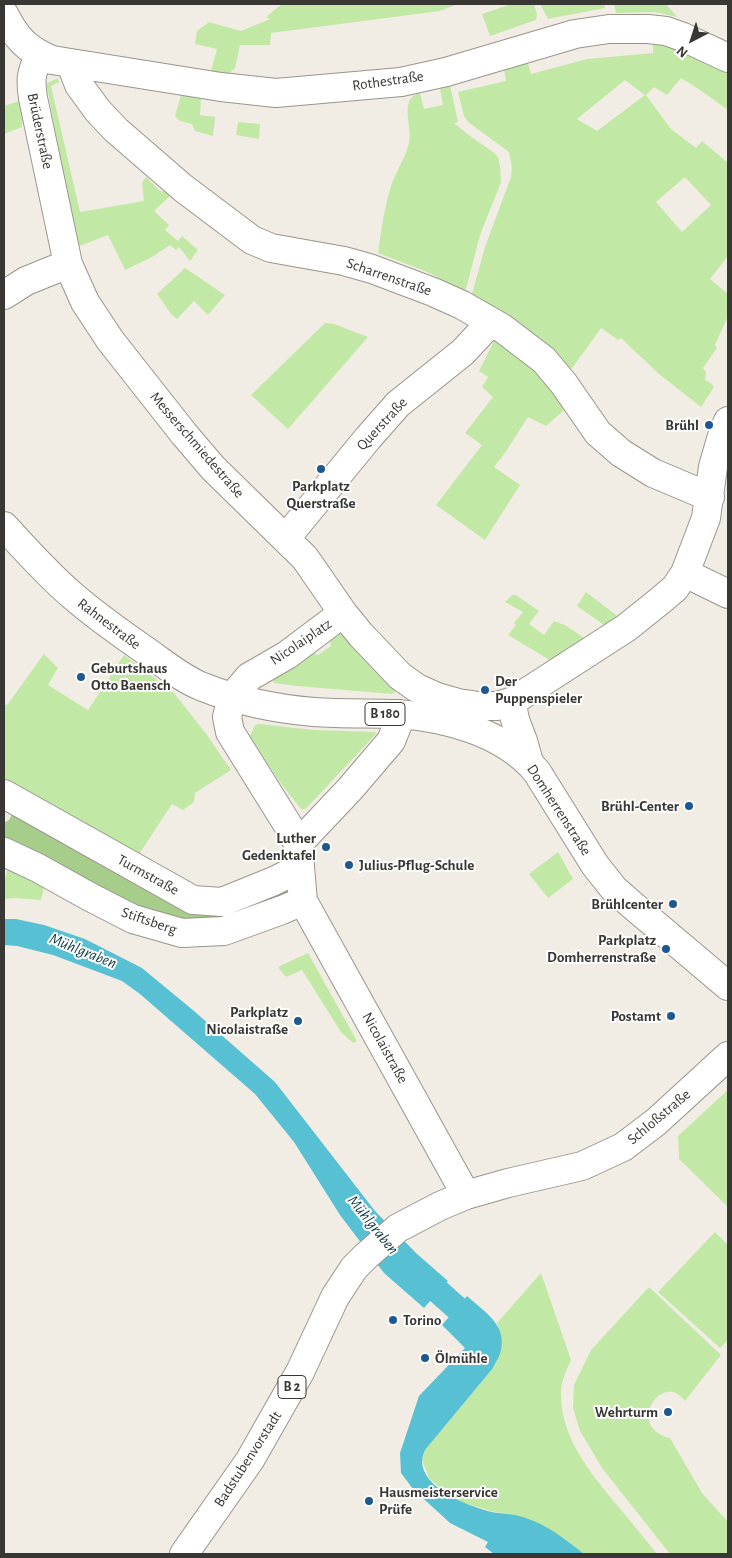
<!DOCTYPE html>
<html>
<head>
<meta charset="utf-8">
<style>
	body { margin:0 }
	#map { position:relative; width:732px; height:1558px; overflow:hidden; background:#f2ede4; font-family:"Alegreya Sans",sans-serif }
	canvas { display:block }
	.frame { position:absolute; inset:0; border:5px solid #383733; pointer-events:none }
	.north { position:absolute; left:667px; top:15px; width:50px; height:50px; -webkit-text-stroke:4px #fff; paint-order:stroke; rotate:220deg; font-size:14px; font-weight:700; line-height:20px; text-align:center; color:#383733 }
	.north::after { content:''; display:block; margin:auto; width:18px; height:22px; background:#383733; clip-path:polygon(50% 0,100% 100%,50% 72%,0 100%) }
</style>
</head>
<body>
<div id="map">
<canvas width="732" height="1558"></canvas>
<div class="frame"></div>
<div class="north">N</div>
</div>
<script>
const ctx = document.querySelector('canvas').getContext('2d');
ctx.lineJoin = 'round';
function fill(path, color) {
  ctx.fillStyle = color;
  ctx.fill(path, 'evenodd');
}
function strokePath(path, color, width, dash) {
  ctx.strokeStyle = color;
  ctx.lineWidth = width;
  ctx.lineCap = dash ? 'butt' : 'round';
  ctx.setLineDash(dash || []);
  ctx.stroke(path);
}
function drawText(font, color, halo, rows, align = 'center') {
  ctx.font = font + ' "Alegreya Sans",sans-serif';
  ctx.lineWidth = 4;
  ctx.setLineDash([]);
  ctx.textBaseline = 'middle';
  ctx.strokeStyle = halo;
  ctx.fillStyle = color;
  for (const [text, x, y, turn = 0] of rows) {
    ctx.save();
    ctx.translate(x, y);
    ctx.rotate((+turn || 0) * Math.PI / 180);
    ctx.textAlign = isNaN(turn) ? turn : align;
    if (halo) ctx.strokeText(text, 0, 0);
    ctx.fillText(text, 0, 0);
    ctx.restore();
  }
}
const green = new Path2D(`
	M282,4H458L440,11L271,33L270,45H240L235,68L227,75L211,71L217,49L195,44L197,31L209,22L241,31L270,19L266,17Z
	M511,4H534L537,14L536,20L490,36L482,14Z
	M540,4H604L605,8L548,19Z
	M614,4H668L667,5L677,17L655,12L616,13Z
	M653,37L728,71V110L700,90L681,78L667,95L654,87L646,95L671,129L696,148L702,141L728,163V256L710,279L728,294V316L715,345L717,348L703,368L706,372L705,380L711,383L714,387L701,407L659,374L621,338L618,340L601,328L570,371L473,300L472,294L485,247L511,177L512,168L509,152L468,122L464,116L458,92L506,81L503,63L526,57L531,74L587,59L653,53ZM625,80L645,95L597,131L577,119ZM685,177L711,205L682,232L656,202Z
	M58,78L59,82L51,86L80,212L144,201L142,183L146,177L160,191L173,193L154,211L169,225L165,230L178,241L182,236L198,250L190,261L179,247L176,250L170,245L152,257L125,270L108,235L77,247L47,87V83Z
	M450,85L458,122L454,123L470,136L493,152L498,157L500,167L501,182L480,235L466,289L464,291L427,272L378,253C381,232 384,210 390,189C395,173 405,159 409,143C413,127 398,98 420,93L424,109L443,105L440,89Z
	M181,95L201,98L200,115L215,117L213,136L195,131L192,124L180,121L175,116Z
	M22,100V127L4,134V106Z
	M238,122L260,124L259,139L236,135Z
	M185,268L225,295L208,315L194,301L177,319L171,314L157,294Z
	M325,323L334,324L368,337L288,429L251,395Z
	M495,339L528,359L570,405L546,426L528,417L505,453L494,467L520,485L485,540L436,505L482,445L465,433L493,397L482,387L488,377L479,371Z
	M586,592L620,618L607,627L577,606Z
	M512,595H516L539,611L529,624L544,635L554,621L565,625L587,640L553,662L508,635L516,625L514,623L523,612L505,602Z
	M342,630L395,687V692L392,694L297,686L274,683L273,681L277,676L312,652L318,655L331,646L330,639Z
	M44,654L58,668L48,685L88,710L124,655L174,693L207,735L231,770L195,793L194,802L183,810L172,804L134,862L4,790V704L7,705Z
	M260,724L314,730L375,732L376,734L314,800L305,809H301L279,781L250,736L255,725Z
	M558,852L573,879L548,898L529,874Z
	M8,868L44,887L41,900L15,898L4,899V882Z
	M308,953L357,1041L353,1043L341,1032L302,970L286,977L278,967Z
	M728,1090V1207L679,1159L678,1136Z
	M715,1232L728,1245V1340L720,1348L658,1292Z
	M541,1273L571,1360C566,1371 560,1383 561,1396C562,1439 590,1472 616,1504C630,1520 643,1537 657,1554H584L564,1538L526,1518L491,1511L464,1503L449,1496L429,1478L422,1460L425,1450L493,1368C501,1351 503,1341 497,1323Z
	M649,1287L721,1355L685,1401C682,1398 678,1393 673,1392C651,1388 633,1429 670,1438L702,1493L728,1522V1554H670L602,1468L580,1431L573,1408L574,1385L591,1350Z`);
const forest = new Path2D(`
	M13,813L178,902L269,897L286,890L287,895L219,923L181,925L4,848V823L9,820Z`);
const water = new Path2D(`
	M4,919H16L44,925L85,939L142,968L194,1011L275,1082L375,1211L416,1253L448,1281L424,1308L384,1273L340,1215L294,1142L255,1094L140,994L122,981L53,955L17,946L4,945Z
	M467,1296C485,1312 509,1326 500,1354C498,1359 495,1363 493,1368L425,1450C424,1453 422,1457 422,1461C422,1489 470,1507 492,1512C503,1514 516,1514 526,1518C547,1525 567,1540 584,1554H494L485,1547L488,1542L450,1523L413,1489L401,1473L400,1453L419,1396L465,1348L442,1325Z`);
const canal = new Path2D(`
	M414,1270L477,1326L480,1333`);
const minor = new Path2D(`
	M4,14C16,38 27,50 52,60L221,87L276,93L401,82L446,72L575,34L609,29H648L666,31L683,37L728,58
	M40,55C31,72 30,79 33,98L68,264L85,302L110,340L184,434L213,468L305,558L343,613L361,635L400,676L417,688L437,697L458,703L479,706H497L513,701L626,628L661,600L675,588L685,573L706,518L713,467L722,436L728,421
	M71,64L79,85L98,111L116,130L183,188L252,240L271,248L344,261L372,269L433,292L462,305L502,328L544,360L564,384L598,433L621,453L653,473L710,497
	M4,295L26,281L68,264
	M286,538L368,438L398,404L463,352L491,322
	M685,573L728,594
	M343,613L287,655L249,677L232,697L227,717L230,732L291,830L298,844L303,901L466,1195
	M513,701C512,717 518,727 523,741C525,748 527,755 529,762
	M4,794L193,900L222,902L274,881L300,868
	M298,844L350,789L391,741L397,726L399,714
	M4,852L38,868L90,897L133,919L182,933L224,931L282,910L303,901`);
const primary = new Path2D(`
	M4,526C26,550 48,575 73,596C97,617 123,635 149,653C166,665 184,680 203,687C238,701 277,709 314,712C342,714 370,713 397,714C446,717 505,733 537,772L595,865L614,889L631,904L728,986
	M184,1554L250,1460L300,1372L335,1297L354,1268L366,1256L398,1228L440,1206L466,1195L508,1183L582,1166L623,1147L656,1122L728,1056`);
const markers = [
	[709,425,5,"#1d588f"],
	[321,469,5,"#1d588f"],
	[81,677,5,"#1d588f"],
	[485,690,5,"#1d588f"],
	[689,806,5,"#1d588f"],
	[326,847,5,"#1d588f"],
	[349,865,5,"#1d588f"],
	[673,904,5,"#1d588f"],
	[666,949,5,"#1d588f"],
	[671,1016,5,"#1d588f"],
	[298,1021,5,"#1d588f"],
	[393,1320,5,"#1d588f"],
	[425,1358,5,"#1d588f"],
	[668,1412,5,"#1d588f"],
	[369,1501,5,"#1d588f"]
];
const shields = [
	[385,714,40],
	[292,1387,28]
];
const shieldNames = [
	["B 180",385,714],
	["B 2",292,1387]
];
const streetNames = [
	["Rothestraße",388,81,-8],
	["Brüderstraße",40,131,78],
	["Scharrenstraße",389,277,19],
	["Querstraße",382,424,-47],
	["Messerschmiedestraße",197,445,49],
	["Rahnestraße",109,624,37],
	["Nicolaiplatz",301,642,-34],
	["Domherrenstraße",559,810,57],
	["Turmstraße",148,875,29],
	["Stiftsberg",149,921,19],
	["Nicolaistraße",385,1048,61],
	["Schloßstraße",659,1117,-40],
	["Badstubenvorstadt",248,1459,-57]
];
const poiNames = [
	["Brühl",699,425],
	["Parkplatz",321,486,"center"],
	["Querstraße",321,503,"center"],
	["Geburtshaus",91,668,"left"],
	["Otto Baensch",91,685,"left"],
	["Der",495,681,"left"],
	["Puppenspieler",495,698,"left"],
	["Brühl-Center",679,806],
	["Luther",316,838],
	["Gedenktafel",316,855],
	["Julius-Pflug-Schule",359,865,"left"],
	["Brühlcenter",663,904],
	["Parkplatz",656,940],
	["Domherrenstraße",656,957],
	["Parkplatz",288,1012],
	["Nicolaistraße",288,1029],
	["Postamt",661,1016],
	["Torino",403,1320,"left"],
	["Ölmühle",435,1358,"left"],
	["Wehrturm",658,1412],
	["Hausmeisterservice",379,1492,"left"],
	["Prüfe",379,1509,"left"]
];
const waterNames = [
	["Mühlgraben",83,951,22],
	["Mühlgraben",373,1225,51]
];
fill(green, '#c2e8a6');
fill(forest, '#a7cd8a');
fill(water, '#58c0d3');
strokePath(canal, '#58c0d3', 25);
strokePath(minor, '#99958c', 30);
strokePath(primary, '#99958c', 30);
strokePath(minor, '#fff', 28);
strokePath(primary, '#fff', 28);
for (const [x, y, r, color] of markers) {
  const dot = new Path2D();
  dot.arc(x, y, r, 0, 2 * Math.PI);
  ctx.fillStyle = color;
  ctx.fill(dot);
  strokePath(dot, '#fff', 2);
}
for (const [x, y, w] of shields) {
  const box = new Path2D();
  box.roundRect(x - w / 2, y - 11.5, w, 23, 4);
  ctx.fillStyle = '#fff';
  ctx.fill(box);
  strokePath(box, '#383733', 1);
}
drawText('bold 14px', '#383733', null, shieldNames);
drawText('15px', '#383733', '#fff', streetNames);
drawText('bold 15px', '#383733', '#fff', poiNames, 'right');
drawText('italic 16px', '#083a43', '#fff', waterNames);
</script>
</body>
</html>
